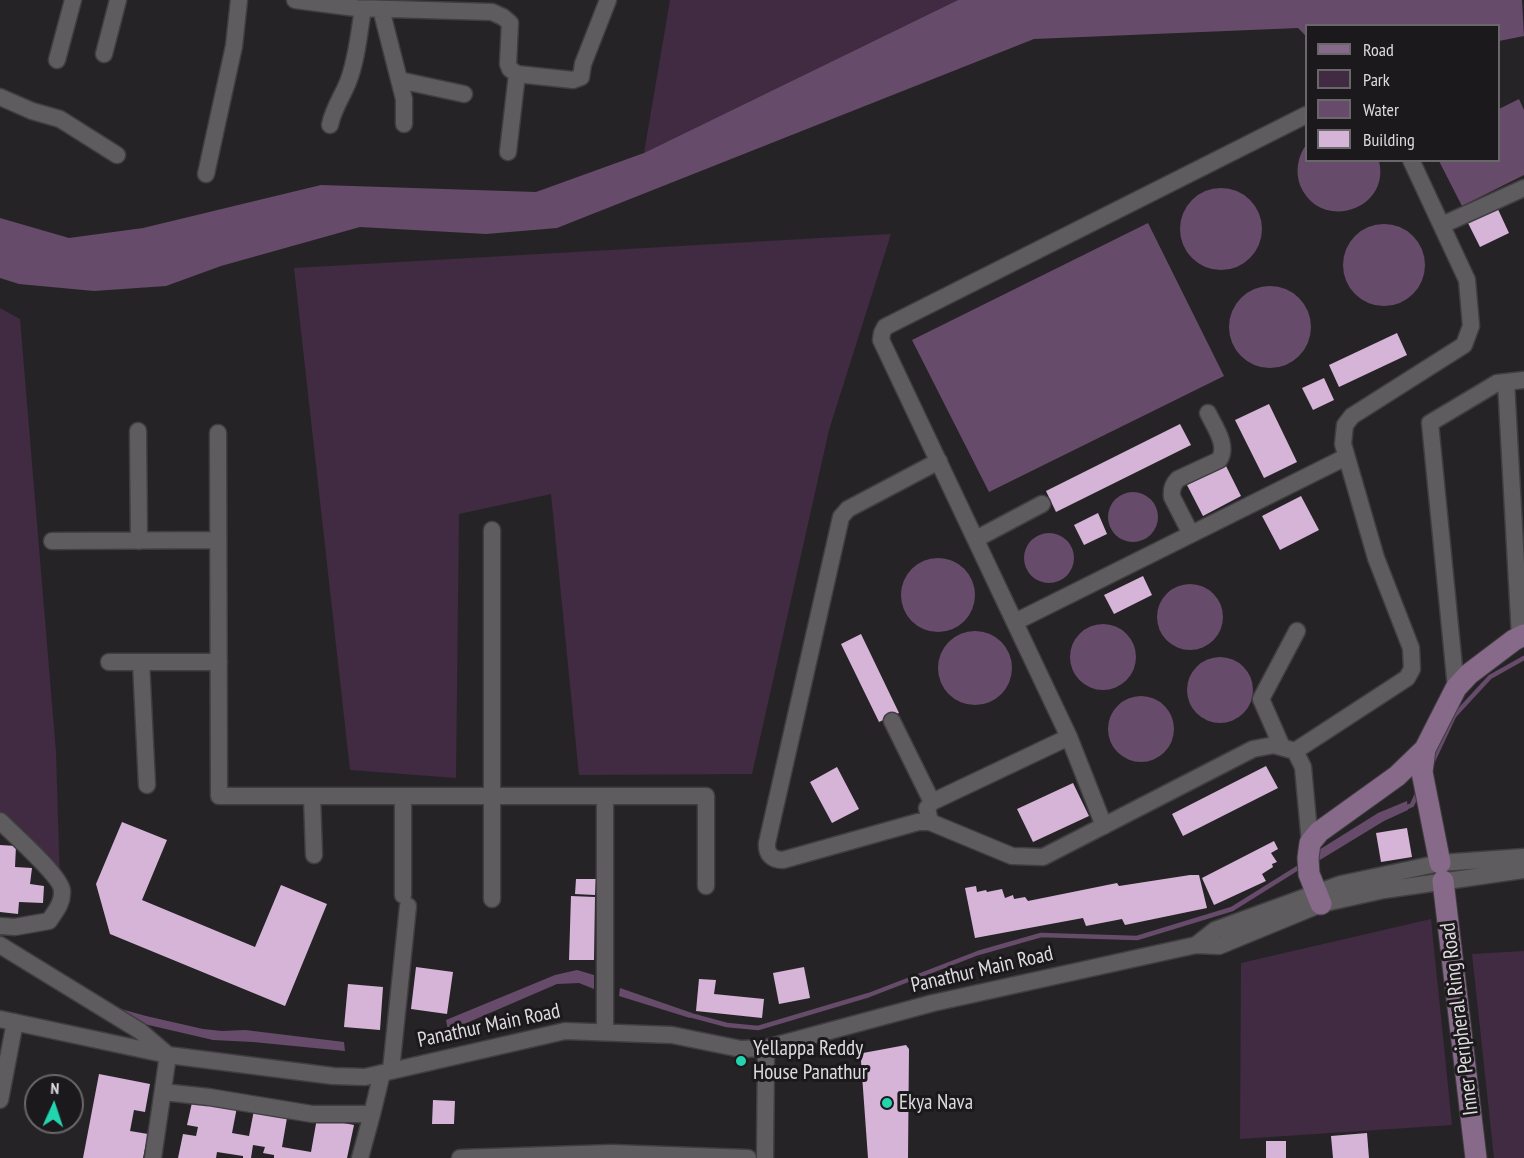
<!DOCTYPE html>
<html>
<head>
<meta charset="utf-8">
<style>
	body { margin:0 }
	#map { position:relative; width:1524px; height:1158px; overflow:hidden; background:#262326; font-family:"PT Sans Narrow",sans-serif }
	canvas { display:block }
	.legend { position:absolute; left:1305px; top:24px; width:195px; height:138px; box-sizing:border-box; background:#1c191c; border:2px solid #696769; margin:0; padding:8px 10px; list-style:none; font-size:18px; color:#dddbdd }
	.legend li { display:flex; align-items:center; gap:12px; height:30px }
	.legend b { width:30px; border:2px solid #696769 }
	.north { position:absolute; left:24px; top:1074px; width:60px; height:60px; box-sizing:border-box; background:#1c191c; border:2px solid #696769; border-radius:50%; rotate:3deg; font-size:16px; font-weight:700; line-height:24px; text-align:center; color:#dddbdd }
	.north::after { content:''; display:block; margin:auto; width:21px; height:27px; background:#23d5af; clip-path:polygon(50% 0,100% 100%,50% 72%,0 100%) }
</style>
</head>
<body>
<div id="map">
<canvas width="1524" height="1158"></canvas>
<ul class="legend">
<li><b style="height:8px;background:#87698a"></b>Road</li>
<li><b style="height:16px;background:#402b42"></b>Park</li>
<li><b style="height:16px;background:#674b6a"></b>Water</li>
<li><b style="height:16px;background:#d5b4d8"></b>Building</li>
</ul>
<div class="north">N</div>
</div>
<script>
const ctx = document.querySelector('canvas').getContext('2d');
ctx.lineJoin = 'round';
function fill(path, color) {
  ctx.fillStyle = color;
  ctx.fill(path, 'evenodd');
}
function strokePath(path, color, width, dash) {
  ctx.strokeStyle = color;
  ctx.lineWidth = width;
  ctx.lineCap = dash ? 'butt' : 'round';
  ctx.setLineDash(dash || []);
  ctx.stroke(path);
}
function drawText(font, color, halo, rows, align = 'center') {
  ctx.font = font + ' "PT Sans Narrow",sans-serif';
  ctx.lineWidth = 6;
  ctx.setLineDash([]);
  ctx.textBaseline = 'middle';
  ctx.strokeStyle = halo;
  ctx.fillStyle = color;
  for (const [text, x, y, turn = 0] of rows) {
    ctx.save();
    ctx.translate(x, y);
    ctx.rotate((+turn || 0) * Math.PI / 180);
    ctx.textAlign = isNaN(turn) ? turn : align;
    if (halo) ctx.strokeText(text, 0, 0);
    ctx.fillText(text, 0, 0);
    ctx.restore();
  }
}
const green = new Path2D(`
	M670,0H958L644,153Z
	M891,234L829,430L752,774L579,775L551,494L459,514L456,778L350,770L294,268Z
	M0,308L20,319L56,752L60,884L0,817Z
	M1431,919L1452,1125L1240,1139L1241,963Z
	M1524,951V1158H1494L1472,954Z`);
const water = new Path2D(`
	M958,0H1522L1524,36L1499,41L1498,26H1306V36L1298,28L1034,39L557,228L486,234L360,227L221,266L166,286L94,291L19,284L0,278V218L69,238L143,228L321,185L536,192L644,153Z
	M1519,99L1524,110V175L1462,206L1439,161L1498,160L1499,109Z
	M1306,145V160L1379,161C1391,210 1320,233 1300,185C1295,171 1298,156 1306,145Z
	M1180 229a41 41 0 1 1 82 0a41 41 0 1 1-82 0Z
	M1148,223L1224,376L989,492L912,340Z
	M1343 265a41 41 0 1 1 82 0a41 41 0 1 1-82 0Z
	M1229 327a41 41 0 1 1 82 0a41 41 0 1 1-82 0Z
	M1108 517a25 25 0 1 1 50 0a25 25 0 1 1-50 0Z
	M1024 558a25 25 0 1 1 50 0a25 25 0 1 1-50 0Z
	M901 595a37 37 0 1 1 74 0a37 37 0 1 1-74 0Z
	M1157 617a33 33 0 1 1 66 0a33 33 0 1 1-66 0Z
	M1070 657a33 33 0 1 1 66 0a33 33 0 1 1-66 0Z
	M938 668a37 37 0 1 1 74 0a37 37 0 1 1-74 0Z
	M1187 690a33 33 0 1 1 66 0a33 33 0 1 1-66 0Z
	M1108 729a33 33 0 1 1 66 0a33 33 0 1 1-66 0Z
	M1407,801L1408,810L1384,821L1315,863L1314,853L1378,813Z
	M577,970L594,975V989L579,983L557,984L448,1031L446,1020L555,975Z
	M620,988L692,1013L690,1018L619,996Z
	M110,1006L146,1016L203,1029L222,1031L245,1030L344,1042L345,1051L253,1042L213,1040L127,1020Z`);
const stream = new Path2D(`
	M1432,763L1454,716L1490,677L1524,658
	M1403,809L1412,805L1418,792
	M686,1014L727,1025L758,1028L869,995L978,953L1041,935L1137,938L1232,909L1301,866`);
const building = new Path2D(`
	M1496,205L1509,233L1480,247L1466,219Z
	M1397,333L1407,355L1339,387L1329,365Z
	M1324,378L1334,400L1313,410L1302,388Z
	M1269,404L1297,462L1264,478L1235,420Z
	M1180,424L1191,445L1056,512L1046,491Z
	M1226,466L1241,496L1203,516L1187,485Z
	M1301,496L1319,530L1280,550L1262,516Z
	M1098,513L1107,534L1084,545L1074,525Z
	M1143,576L1152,595L1114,614L1104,595Z
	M861,634L899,713L879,722L841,644Z
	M1266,766L1278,788L1183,836L1172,814Z
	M837,767L859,809L832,823L810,782Z
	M1073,783L1089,816L1033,842L1017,809Z
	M122,822L167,840L142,900L255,947L281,885L327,904L285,1006L110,934L96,884Z
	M1407,828L1412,857L1381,862L1376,833Z
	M1274,841L1278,849L1271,853L1277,862L1272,864L1273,867L1262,874L1266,881L1214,905L1202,878Z
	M0,845L16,846L15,867L32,868L30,884L44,886L43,903L19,902L18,914L0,912Z
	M1190,875H1199L1207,908L1125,925L1122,919L1086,926L1083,918L975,938L965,888L976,886L977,892L986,890L987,892L1002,889L1005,898L1013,895L1014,899L1025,897L1028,901L1117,883L1119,886Z
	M576,879H596L595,895L575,894Z
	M571,896L595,897L594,960H569Z
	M416,967L453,972L447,1014L411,1009Z
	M804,967L810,998L779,1004L773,973Z
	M699,979L716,980L714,994L764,999L762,1018L696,1011Z
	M348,984L383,987L380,1030L344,1027Z
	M906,1045L909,1049L908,1158H868L861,1061L863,1053Z
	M99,1074L150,1084L145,1112L134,1110L130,1131L148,1134L143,1158H83Z
	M193,1098L237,1107L232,1133L249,1136L255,1105L288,1112L282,1147L311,1152L317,1118L354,1125L347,1158H274V1155L263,1153L265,1147L253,1145L251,1158H243V1156L217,1152L216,1158H178L183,1134L196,1136L198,1127L187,1125Z
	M433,1100L455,1101L454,1124H432Z
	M1367,1133L1369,1158H1333L1331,1136Z
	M1266,1141H1286V1158H1266Z`);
const minor = new Path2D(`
	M295,0L356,8L492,12L503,17L510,23L508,64L510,69L517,74L573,80L581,77L583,64L608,0
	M381,9L404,99V124
	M104,54L118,0
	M57,60L73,0
	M399,80L464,94
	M0,97L32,111L60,119L117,155
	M330,125C333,109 342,97 348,82C357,59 359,33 363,9
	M508,152L517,74
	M206,174L234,46L239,0
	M1442,225L1524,188
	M1506,382L1520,637
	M138,431L139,541
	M218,433L219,796H706V886
	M939,461L848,509L841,517L767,843C766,854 772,860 783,860L918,822H930L1012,856L1043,857L1253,749L1274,745L1295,751L1303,767L1310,843
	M492,530V899
	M1191,534L1172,497C1171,489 1173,484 1178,479L1219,460C1229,446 1214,426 1208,413
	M976,539L1042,504
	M52,541L218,540
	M1015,622L1346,457
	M109,662H219
	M141,662L147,785
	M1456,688L1430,423L1497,383L1524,380
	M892,721L932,802
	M1282,747L1261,699L1297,631
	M1295,751L1407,678L1412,669L1411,648L1376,558L1343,444L1345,425L1352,416L1464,345L1471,326L1467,280L1411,160
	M312,796L314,855
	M403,796V895
	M605,796V1031
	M0,821C12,833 62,877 62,891C63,903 55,912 49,921L15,927L0,926
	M930,822L927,808L932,802L1069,737
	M1104,826L1069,737L881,340L882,333L885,327L1306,115
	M0,945L140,1031L168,1055L153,1158
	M1196,945L1215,930L1341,884L1440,863L1524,857
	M0,1019L168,1055L333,1076L365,1077L565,1031L672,1035L741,1049L766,1048L933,1003L1196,945L1219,946L1321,904L1384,890L1524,870
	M391,1070L408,906
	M163,1092L209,1097L312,1114H372L360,1158
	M0,1100L15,1022
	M372,1114L382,1073
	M460,1158L612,1153L748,1158
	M765,1158L766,1048`);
const major = new Path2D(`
	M1440,863L1422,772L1425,749L1456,688L1469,674L1514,640L1524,635
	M1443,881L1476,1158
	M1321,904L1309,874L1308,858L1310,843L1319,832L1397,776L1425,749`);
const markers = [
	[741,1061,6,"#23d5af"],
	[887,1103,6,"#23d5af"]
];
const streetNames = [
	["Panathur Main Road",982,970,-13],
	["Inner Peripheral Ring Road",1460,1019,-97],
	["Panathur Main Road",489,1026,-12]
];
const poiNames = [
	["Yellappa Reddy",753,1049],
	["House Panathur",753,1073],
	["Ekya Nava",899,1103]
];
fill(green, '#402b42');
fill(water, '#674b6a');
strokePath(stream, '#674b6a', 4.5);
fill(building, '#d5b4d8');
strokePath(minor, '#403e40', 19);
strokePath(major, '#403e40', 23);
strokePath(minor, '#5f5c60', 16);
strokePath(major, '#87698a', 21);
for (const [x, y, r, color] of markers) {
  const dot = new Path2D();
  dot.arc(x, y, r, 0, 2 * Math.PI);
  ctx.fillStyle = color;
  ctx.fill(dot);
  strokePath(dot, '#1c191c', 2);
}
drawText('21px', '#dddbdd', '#1c191c', streetNames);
drawText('21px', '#dddbdd', '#1c191c', poiNames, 'left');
</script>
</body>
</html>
